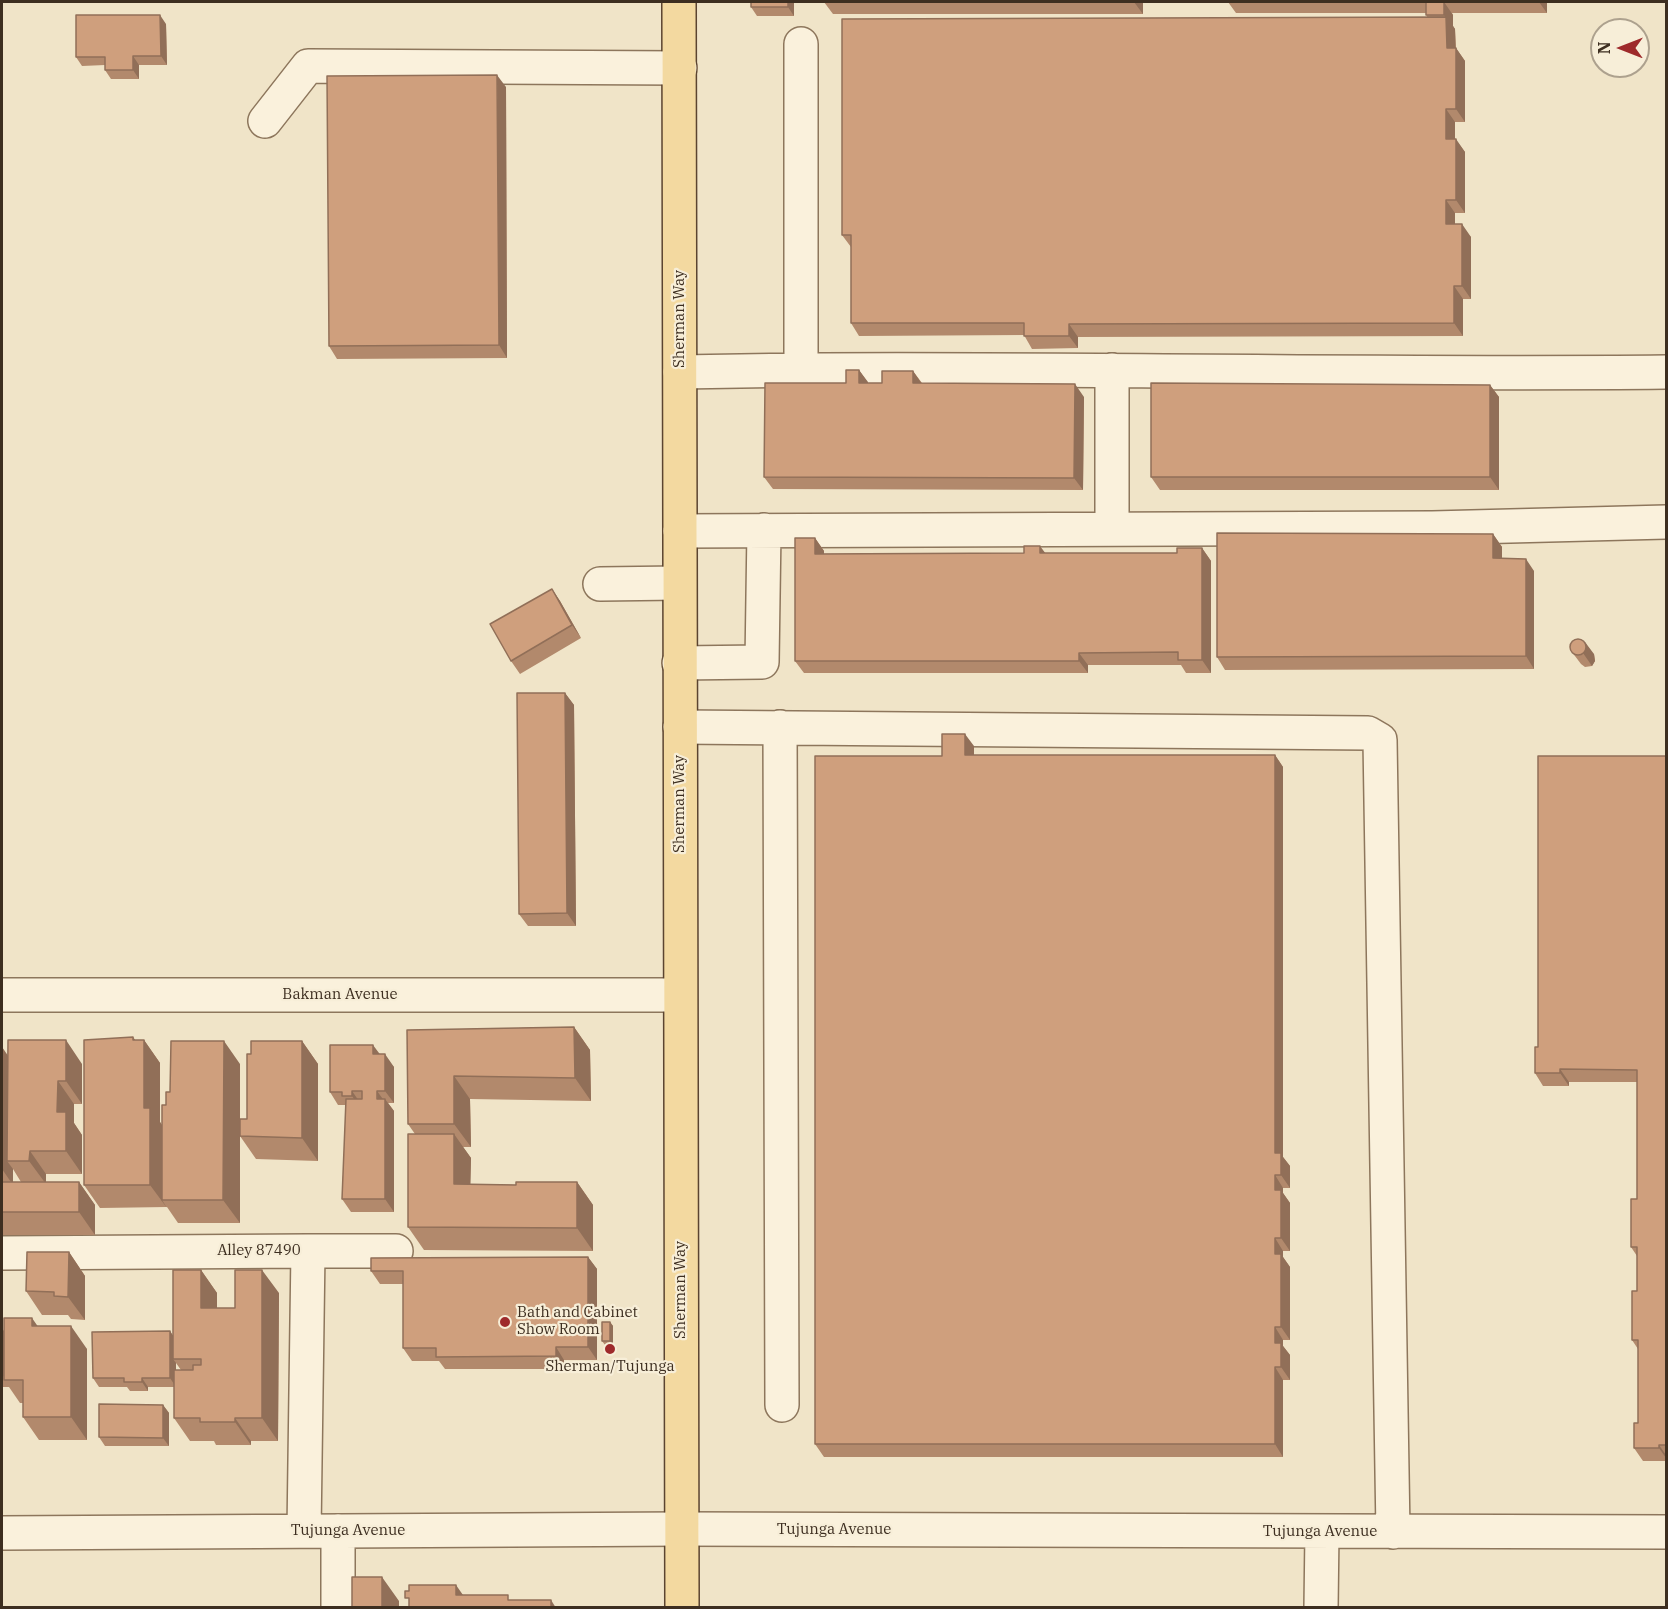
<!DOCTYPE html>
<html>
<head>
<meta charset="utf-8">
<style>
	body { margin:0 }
	#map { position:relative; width:1668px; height:1609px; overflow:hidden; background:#f0e4c8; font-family:"IBM Plex Serif",serif }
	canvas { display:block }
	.frame { position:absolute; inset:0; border:3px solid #3d2e20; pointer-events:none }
	.north { position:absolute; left:1590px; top:18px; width:60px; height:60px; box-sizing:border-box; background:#f7eed8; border:2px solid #ada18e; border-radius:50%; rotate:270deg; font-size:16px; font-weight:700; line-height:24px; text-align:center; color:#3d2e20 }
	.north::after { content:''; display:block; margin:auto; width:21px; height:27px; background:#9e2a2b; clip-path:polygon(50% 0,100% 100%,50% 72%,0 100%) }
</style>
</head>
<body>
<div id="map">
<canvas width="1668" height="1609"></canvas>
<div class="frame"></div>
<div class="north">N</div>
</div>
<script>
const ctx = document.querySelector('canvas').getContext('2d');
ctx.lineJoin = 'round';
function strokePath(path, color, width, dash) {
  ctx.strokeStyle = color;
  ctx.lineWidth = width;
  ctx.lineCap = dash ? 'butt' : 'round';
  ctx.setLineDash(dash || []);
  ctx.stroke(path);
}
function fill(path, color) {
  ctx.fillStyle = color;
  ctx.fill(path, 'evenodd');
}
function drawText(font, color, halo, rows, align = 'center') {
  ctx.font = font + ' "IBM Plex Serif",serif';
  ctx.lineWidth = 4.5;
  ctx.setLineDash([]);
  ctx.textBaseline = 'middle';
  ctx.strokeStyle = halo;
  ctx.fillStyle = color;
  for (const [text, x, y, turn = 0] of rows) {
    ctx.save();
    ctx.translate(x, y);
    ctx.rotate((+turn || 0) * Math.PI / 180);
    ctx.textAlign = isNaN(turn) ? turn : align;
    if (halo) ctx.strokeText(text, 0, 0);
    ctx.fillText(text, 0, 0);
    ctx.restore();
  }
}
const minor = new Path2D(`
	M265,121L308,66L680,68
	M801,370C1089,368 1378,375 1666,372
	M680,372L801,370V44
	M1112,529V370
	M680,531L1432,528L1666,522
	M600,584L679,583
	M679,663L762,662L764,530
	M680,727L1368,733L1380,740L1393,1532
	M780,727L782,1405
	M2,995H679
	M308,1251H396
	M2,1253L308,1251L304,1531
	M2,1533L682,1529L1666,1532
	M338,1608V1531
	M1321,1608L1322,1532`);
const major = new Path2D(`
	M679,2L682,1608`);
const wall = new Path2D(`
	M794,2V16H757L751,7Z
	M824,2H1143V14H833Z
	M1228,2H1547V13H1452L1453,15V26L1455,29L1456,48L1465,61V122H1455V139L1465,152V213H1455V224L1471,237V299H1463V336L1078,337V348L1032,349L1024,335L859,336L851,323V247L842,235L1427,17L1426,13H1236Z
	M166,24L167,65H139V79H111L105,70V65L82,66L76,57Z
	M506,87L507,358L337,359L329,346Z
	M859,370L868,383H882L913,371L922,383L1084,397L1083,490L773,489L764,477L846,383Z
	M1490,385L1499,397V490H1160L1151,477Z
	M1493,534L1502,547V558L1534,571V669L1225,670L1217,657Z
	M815,538L824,551V554L1177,553L1202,548L1211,561V673H1186L1181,665H1088V673H804L795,661Z
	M552,589L560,601L581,638L520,674L511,661Z
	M1572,652L1594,654L1595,661L1592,666L1585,667L1581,664Z
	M565,693L574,705L576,926H528L519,914Z
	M974,746V755H1275L1283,767V1157L1290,1166V1188H1283V1193L1290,1203V1251H1283V1257L1290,1267V1340H1283V1346L1290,1355V1380H1283V1457H824L815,1444L942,756Z
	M1666,756V1461H1643L1634,1448L1638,1423V1349L1632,1340L1637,1291V1256L1631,1247L1637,1199V1082H1569V1086H1543L1535,1073L1538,1047Z
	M574,1027L590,1050L591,1101L470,1099L471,1147H463L471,1158L470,1184L516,1185L577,1182L593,1205V1251L424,1250L408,1227L415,1134L408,1124L407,1030Z
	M133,1037L135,1040H144L160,1063V1122L162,1125L166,1105L170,1092L240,1064V1119H247L251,1054L302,1041L318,1064V1161L256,1159L240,1136V1223H178L167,1207L100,1208L84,1185Z
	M2,1047L7,1056L82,1064V1104H74V1123L82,1135V1174H46V1182H79L95,1205V1235H2ZM13,1169L21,1182H13Z
	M380,1054L394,1067V1103H388L394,1111V1212H351L342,1199L346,1105H338L330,1092Z
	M69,1252L85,1276V1320L71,1319L68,1315H42L26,1291Z
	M588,1257L597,1269V1360H564V1369H445L439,1361H412L403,1348V1284H380L371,1271Z
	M201,1270L217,1293V1308H235L279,1293L278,1441H251V1445H216L214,1441H190L174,1418V1387H148V1391H130L127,1387H99L93,1378L170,1331L173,1336ZM176,1363L181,1370H176Z
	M610,1322L613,1326V1345H605L602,1341Z
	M37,1326L87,1349V1440H39L23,1417V1403H20L9,1387H2V1328L4,1332Z
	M163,1405L169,1413V1446H105L99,1437Z`);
const shadedWall = new Path2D(`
	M788,2H794V16L788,7Z
	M1134,2H1143V14Z
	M1444,2L1453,15V26L1455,29L1456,61L1447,48L1446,19L1444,15Z
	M1539,2H1547V13Z
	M160,15L166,24L167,65L161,56Z
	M1456,48L1465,61V122L1456,109Z
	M133,56L139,65V79L133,70Z
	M497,75L506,87L507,358L499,345Z
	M1446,109L1455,122V152L1446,139Z
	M1456,139L1465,152V213L1456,200Z
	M1446,200L1455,213V237L1446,224Z
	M1462,224L1471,237V299L1462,286Z
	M1454,286L1463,299V336L1454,323Z
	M1069,324L1078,337V348L1069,336Z
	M859,370L868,382V396L859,383Z
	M913,371L922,384L913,383Z
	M1075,384L1084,397L1083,490L1074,478Z
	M1490,385L1499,397V490L1490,477Z
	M1493,534L1502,547V571L1493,558Z
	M815,538L824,551V566L815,554Z
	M1040,546L1049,558L1040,553Z
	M1202,548L1211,561V673L1202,660Z
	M1526,559L1534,571V669L1526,656Z
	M552,589L560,601L581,638L572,625Z
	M1585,642L1594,654L1595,661L1592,666L1583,653Z
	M1079,653L1088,665V673L1079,661Z
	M565,693L574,705L576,926L567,913Z
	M965,734L974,746V767L965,755Z
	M1275,755L1283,767V1157L1290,1166V1188L1281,1175L1275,1153Z
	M574,1027L590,1050L591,1101L575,1078Z
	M133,1037L144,1053V1040L160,1063V1122L166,1131L162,1200L167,1208L150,1185Z
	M66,1040L82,1064V1104L66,1081Z
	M224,1041L240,1064V1223L223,1200Z
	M302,1041L318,1064V1161L302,1138Z
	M373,1045L382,1057L373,1054Z
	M2,1047L13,1063L7,1161L13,1169V1185L2,1169Z
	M385,1054L394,1067V1103L385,1091Z
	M1560,1069L1569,1082V1086L1560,1073Z
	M454,1076L470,1099L471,1147L454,1124Z
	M58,1081L74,1104V1123L82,1135V1174L66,1151L57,1112Z
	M352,1091L361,1104V1109L352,1096Z
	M377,1091L385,1102V1099L394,1111V1212L385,1199Z
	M454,1134L471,1158L470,1208L454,1184Z
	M30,1151L46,1174V1184L29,1161Z
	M1275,1175L1283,1188V1193L1290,1203V1251L1281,1238L1275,1190Z
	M79,1182L95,1205V1235L79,1212Z
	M577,1182L593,1205V1251L577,1228Z
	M1275,1238L1283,1251V1257L1290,1267V1340L1281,1327L1275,1254Z
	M69,1252L85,1276V1320L68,1297Z
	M588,1257L597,1269V1360L588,1347Z
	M201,1270L217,1293V1331L201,1308Z
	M262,1270L279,1293L278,1441L262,1418Z
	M32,1318L48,1341L32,1326Z
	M610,1322L613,1326V1345L610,1341Z
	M71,1326L87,1349V1440L71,1417Z
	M1275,1327L1283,1340V1346L1290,1355V1380L1281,1367L1275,1343Z
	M2,1328L10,1341L6,1380L2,1374Z
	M170,1331L176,1340L173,1359L176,1363V1387L170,1378Z
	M556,1347L564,1360V1369L556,1356Z
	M1275,1367L1283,1380V1457L1275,1444Z
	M142,1378L148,1387V1391L142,1382Z
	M163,1405L169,1413V1446L163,1438Z
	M235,1418L251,1441V1445L235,1422Z
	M1659,1445L1666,1455V1458L1659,1448Z
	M382,1577L399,1601V1608H382Z
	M456,1585L472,1608L456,1595Z
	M551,1600L556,1608H551Z`);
const building = new Path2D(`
	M751,2H788V7H751Z
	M1426,2H1444V15H1426Z
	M76,15H160L161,56H133V70H105V57H76Z
	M1446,17L1447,48H1456V109H1446V139H1456V200H1446V224H1462V286H1454V323L1069,324V336H1024V323H851V235H842V19Z
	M497,75L499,345L329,346L327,76Z
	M846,370H859V383H882V371H913V383L1075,384L1074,478L764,477L765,383H846Z
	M1151,383L1490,385V477H1151Z
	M1217,533L1493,534V558L1526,559V656L1217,657Z
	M795,538H815V554L1024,553V546H1040V553H1177V548H1202V660H1178V652L1079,653V661H795Z
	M552,589L572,625L511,661L490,624Z
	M1570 647a8 8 0 1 1 16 0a8 8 0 1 1-16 0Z
	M517,693H565L567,913L519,914Z
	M942,734H965V755H1275V1153H1281V1175H1275V1190H1281V1238H1275V1254H1281V1327H1275V1343H1281V1367H1275V1444H815V756H942Z
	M1538,756H1666V1445H1659V1448H1634V1423H1638V1340H1632V1291H1637V1247H1631V1199H1637V1070L1560,1069V1073H1535V1047H1538Z
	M574,1027L575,1078L454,1076V1124H408L407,1030Z
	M133,1037V1040H144V1108H150V1185H84V1040Z
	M8,1040H66V1081H58L57,1112H66V1151H30L29,1161H7Z
	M171,1041H224L223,1200H162V1105H166V1092H170Z
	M251,1041H302V1138L240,1136V1119H247V1054H251Z
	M330,1045H373V1054H385V1091H377V1099H385V1199H342L346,1099H362V1091H352V1096H342V1092H330Z
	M408,1134H454V1184L516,1185V1182H577V1228L408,1227Z
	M2,1182H79V1212H2Z
	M27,1252H69L68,1297L54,1296V1292L26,1291Z
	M588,1257V1347H556V1356L436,1357V1348H403V1271H371V1258Z
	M173,1270H201V1308H235V1270H262V1418H235V1422H200V1418H174V1370H193V1365H201V1359H173Z
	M4,1318H32V1326H71V1417H23V1380H4Z
	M602,1322H610V1341H602Z
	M170,1331V1378H142V1382H124V1378H93L92,1332Z
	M99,1404L163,1405V1438L99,1437Z
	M352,1577H382V1608H352Z
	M409,1585H456V1595H508V1600H551V1608H409V1598H405V1591H409Z`);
const markers = [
	[505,1322,6,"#9e2a2b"],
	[610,1349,6,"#9e2a2b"]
];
const streetNames = [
	["Sherman Way",680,319,-90],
	["Sherman Way",680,804,-90],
	["Bakman Avenue",340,995],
	["Alley 87490",259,1251],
	["Sherman Way",681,1290,-90],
	["Tujunga Avenue",834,1530],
	["Tujunga Avenue",348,1531],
	["Tujunga Avenue",1320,1532]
];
const poiNames = [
	["Bath and Cabinet",517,1313],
	["Show Room",517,1330],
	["Sherman/Tujunga",610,1367,"center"]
];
strokePath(minor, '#8d765c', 36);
strokePath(major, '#5b4430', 36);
strokePath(minor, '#faf1dc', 33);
strokePath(major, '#f3d9a0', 33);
fill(wall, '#b2896c');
fill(shadedWall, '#916f58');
fill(building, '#cf9f7d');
strokePath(building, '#916f58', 1.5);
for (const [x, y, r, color] of markers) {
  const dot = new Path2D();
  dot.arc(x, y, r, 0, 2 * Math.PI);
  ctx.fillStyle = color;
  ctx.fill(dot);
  strokePath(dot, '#f7eed8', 2);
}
drawText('15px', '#3d2e20', '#f7eed8', streetNames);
drawText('15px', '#3d2e20', '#f7eed8', poiNames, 'left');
</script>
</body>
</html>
